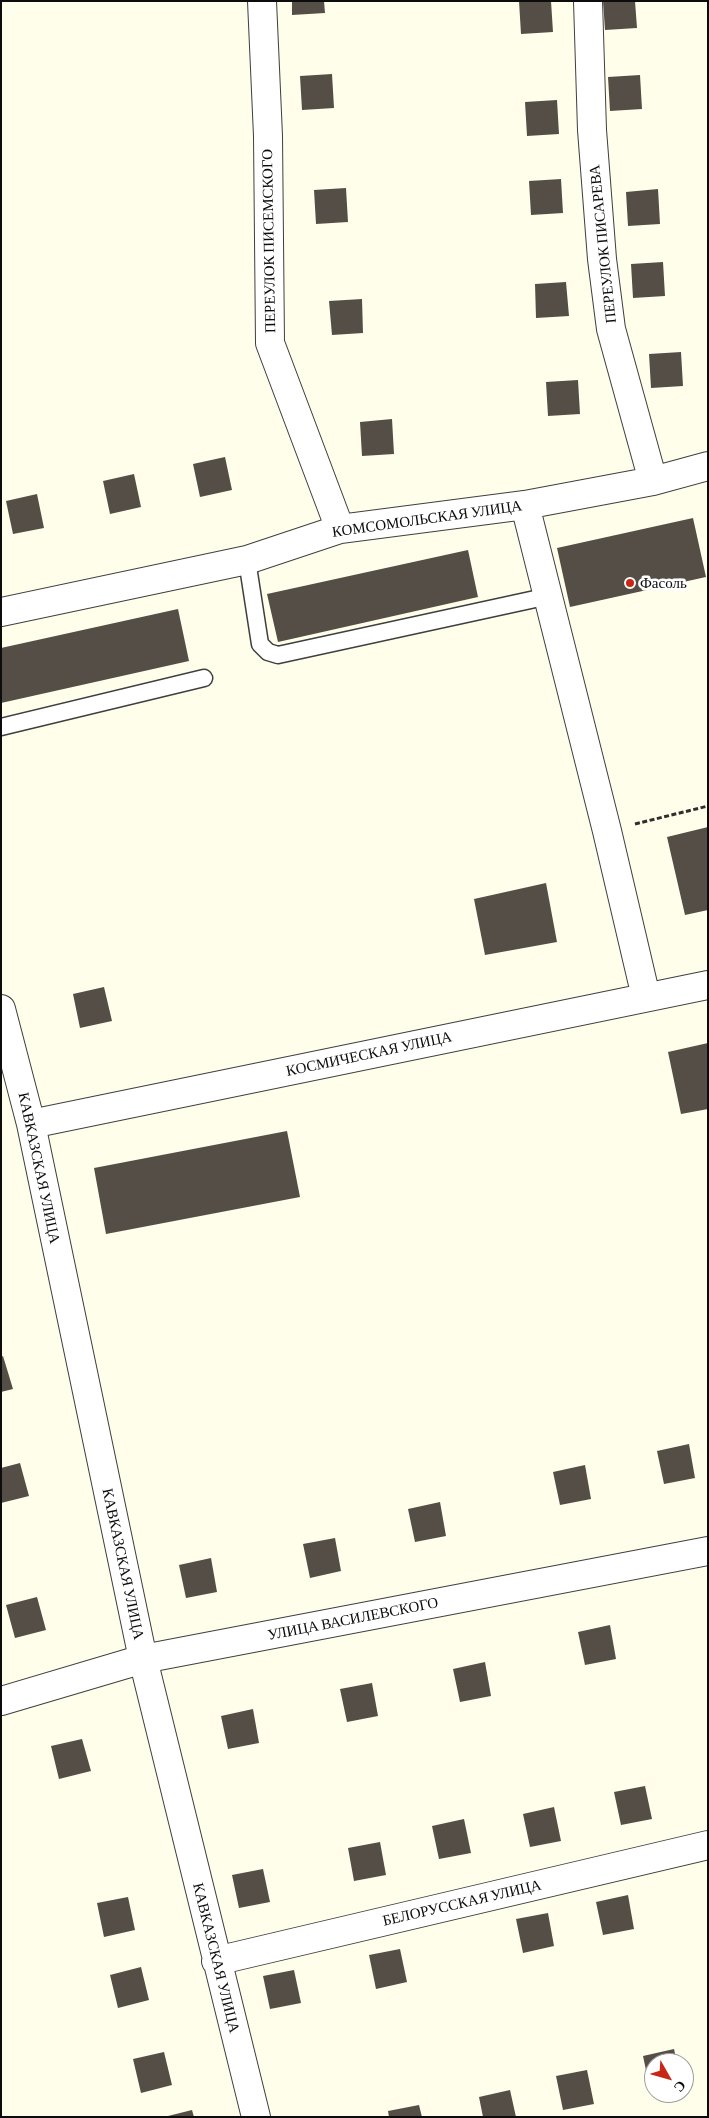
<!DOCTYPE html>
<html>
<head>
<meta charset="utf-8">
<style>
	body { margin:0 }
	#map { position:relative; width:709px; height:2118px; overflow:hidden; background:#fffeea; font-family:"Crimson Pro",serif }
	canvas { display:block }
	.frame { position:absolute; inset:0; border:2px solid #0c0c0c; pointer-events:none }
	.north { position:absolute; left:644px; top:2053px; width:50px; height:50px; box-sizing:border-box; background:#fff; border:1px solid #9e9e9e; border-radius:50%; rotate:128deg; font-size:14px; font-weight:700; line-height:20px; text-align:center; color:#0c0c0c }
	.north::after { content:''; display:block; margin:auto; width:18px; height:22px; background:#c82717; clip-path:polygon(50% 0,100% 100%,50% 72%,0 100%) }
</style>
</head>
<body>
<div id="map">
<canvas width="709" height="2118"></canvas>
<div class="frame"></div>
<div class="north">С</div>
</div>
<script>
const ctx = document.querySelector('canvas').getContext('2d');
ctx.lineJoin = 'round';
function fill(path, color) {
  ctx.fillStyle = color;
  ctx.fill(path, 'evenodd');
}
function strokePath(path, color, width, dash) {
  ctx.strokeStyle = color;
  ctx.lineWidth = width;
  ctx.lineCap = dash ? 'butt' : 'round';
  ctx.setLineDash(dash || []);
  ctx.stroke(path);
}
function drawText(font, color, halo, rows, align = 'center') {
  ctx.font = font + ' "Crimson Pro",serif';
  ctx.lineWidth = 5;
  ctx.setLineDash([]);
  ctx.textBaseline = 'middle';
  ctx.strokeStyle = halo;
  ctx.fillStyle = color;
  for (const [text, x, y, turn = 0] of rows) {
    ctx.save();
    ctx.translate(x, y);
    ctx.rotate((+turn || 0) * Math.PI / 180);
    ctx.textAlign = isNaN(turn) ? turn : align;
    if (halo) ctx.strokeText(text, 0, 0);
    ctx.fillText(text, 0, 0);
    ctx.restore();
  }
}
const building = new Path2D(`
	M292,1H324L325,13L292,15Z
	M519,1H551L553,32L521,34Z
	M603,1H635L637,28L605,30Z
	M332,74L334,108L302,110L300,76Z
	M640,75L642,109L610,111L608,77Z
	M557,100L559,134L527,136L525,102Z
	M561,179L563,213L531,215L529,181Z
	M346,188L348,222L316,224L314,190Z
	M658,189L660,224L628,226L626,192Z
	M663,262L665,296L633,298L631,264Z
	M566,282L569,316L536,318L535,284Z
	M362,299L363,333L332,335L329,301Z
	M681,352L683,386L651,388L649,354Z
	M578,380L580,414L548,416L546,382Z
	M392,419L394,454L362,456L360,422Z
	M225,457L232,490L200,497L193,464Z
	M134,474L141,507L110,514L103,481Z
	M37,494L44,528L13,534L6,501Z
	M693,518L706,577L570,607L557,548Z
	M468,550L478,597L278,642L267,594Z
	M178,609L189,661L1,703V648Z
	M708,827V910L685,915L667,837Z
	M546,883L557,942L485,955L474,899Z
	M104,987L112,1021L80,1028L73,994Z
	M708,1043V1109L681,1114L668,1052Z
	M287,1131L300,1197L106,1234L94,1168Z
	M3,1356L13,1389L1,1392V1357Z
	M689,1444L695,1478L664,1484L657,1451Z
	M20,1463L29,1496L1,1503V1468Z
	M585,1465L591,1499L560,1505L553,1472Z
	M440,1502L446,1536L415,1542L408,1509Z
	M335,1538L341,1571L310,1578L303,1544Z
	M211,1558L217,1592L186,1598L179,1565Z
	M37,1597L46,1630L15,1638L6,1605Z
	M610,1625L616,1659L585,1665L578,1632Z
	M485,1662L491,1696L460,1702L453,1669Z
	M372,1683L378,1716L347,1722L340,1689Z
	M253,1709L259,1743L228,1749L221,1716Z
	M82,1739L91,1771L59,1779L51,1746Z
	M645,1786L652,1819L621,1825L614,1792Z
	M554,1807L561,1841L530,1847L523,1814Z
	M464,1819L471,1853L439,1859L432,1826Z
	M380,1842L386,1875L354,1881L348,1848Z
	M263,1869L270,1902L239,1908L232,1875Z
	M628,1895L634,1929L603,1935L596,1902Z
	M128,1897L135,1930L104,1937L97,1903Z
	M548,1913L554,1946L523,1953L516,1919Z
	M400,1949L407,1982L376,1989L369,1955Z
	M141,1967L149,2000L118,2008L110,1975Z
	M294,1970L301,2003L270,2009L263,1976Z
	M674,2049L677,2063H654V2089H650L643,2056Z
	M164,2052L172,2085L141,2093L133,2059Z
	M587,2070L594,2104L563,2110L556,2076Z
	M510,2090L516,2117H483L479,2097Z
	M419,2105L422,2117H389L388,2111Z
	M192,2110L194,2117H168V2116Z`);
const path = new Path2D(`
	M635,824L708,806`);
const service = new Path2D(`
	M247,560L260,644L268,652L278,655L549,596
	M1,727L204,678`);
const minor = new Path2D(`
	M262,1L268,136L270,343L340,529
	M588,1L592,130L602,259L611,329L653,481
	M525,505L607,831L646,997
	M1,612L247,560L340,529L525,505L653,481L708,466
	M1,1009L31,1124L143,1659L256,2117
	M31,1124L708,985
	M1,1701L143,1659L708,1551
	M216,1961L708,1845`);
const markers = [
	[630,583,5,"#c82717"]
];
const streetNames = [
	["ПЕРЕУЛОК ПИСЕМСКОГО",269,241,-91],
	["ПЕРЕУЛОК ПИСАРЕВА",603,244,-96],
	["КОМСОМОЛЬСКАЯ УЛИЦА",427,519,-8],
	["КОСМИЧЕСКАЯ УЛИЦА",369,1054,-12],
	["КАВКАЗСКАЯ УЛИЦА",39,1168,78],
	["КАВКАЗСКАЯ УЛИЦА",123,1564,78],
	["УЛИЦА ВАСИЛЕВСКОГО",353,1619,-11],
	["БЕЛОРУССКАЯ УЛИЦА",462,1903,-13],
	["КАВКАЗСКАЯ УЛИЦА",216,1958,76]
];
const poiNames = [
	["Фасоль",640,583]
];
fill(building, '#554e47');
strokePath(service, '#3f3f3f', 19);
strokePath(minor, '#3f3f3f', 30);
strokePath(path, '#2e2e2e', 3, [5, 2.5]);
strokePath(service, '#fff', 16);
strokePath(minor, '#fff', 28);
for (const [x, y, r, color] of markers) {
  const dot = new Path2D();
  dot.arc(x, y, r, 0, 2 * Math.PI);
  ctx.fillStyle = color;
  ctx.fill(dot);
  strokePath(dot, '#fff', 2);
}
drawText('15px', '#0c0c0c', '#fff', streetNames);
drawText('15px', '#0c0c0c', '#fff', poiNames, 'left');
</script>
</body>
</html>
